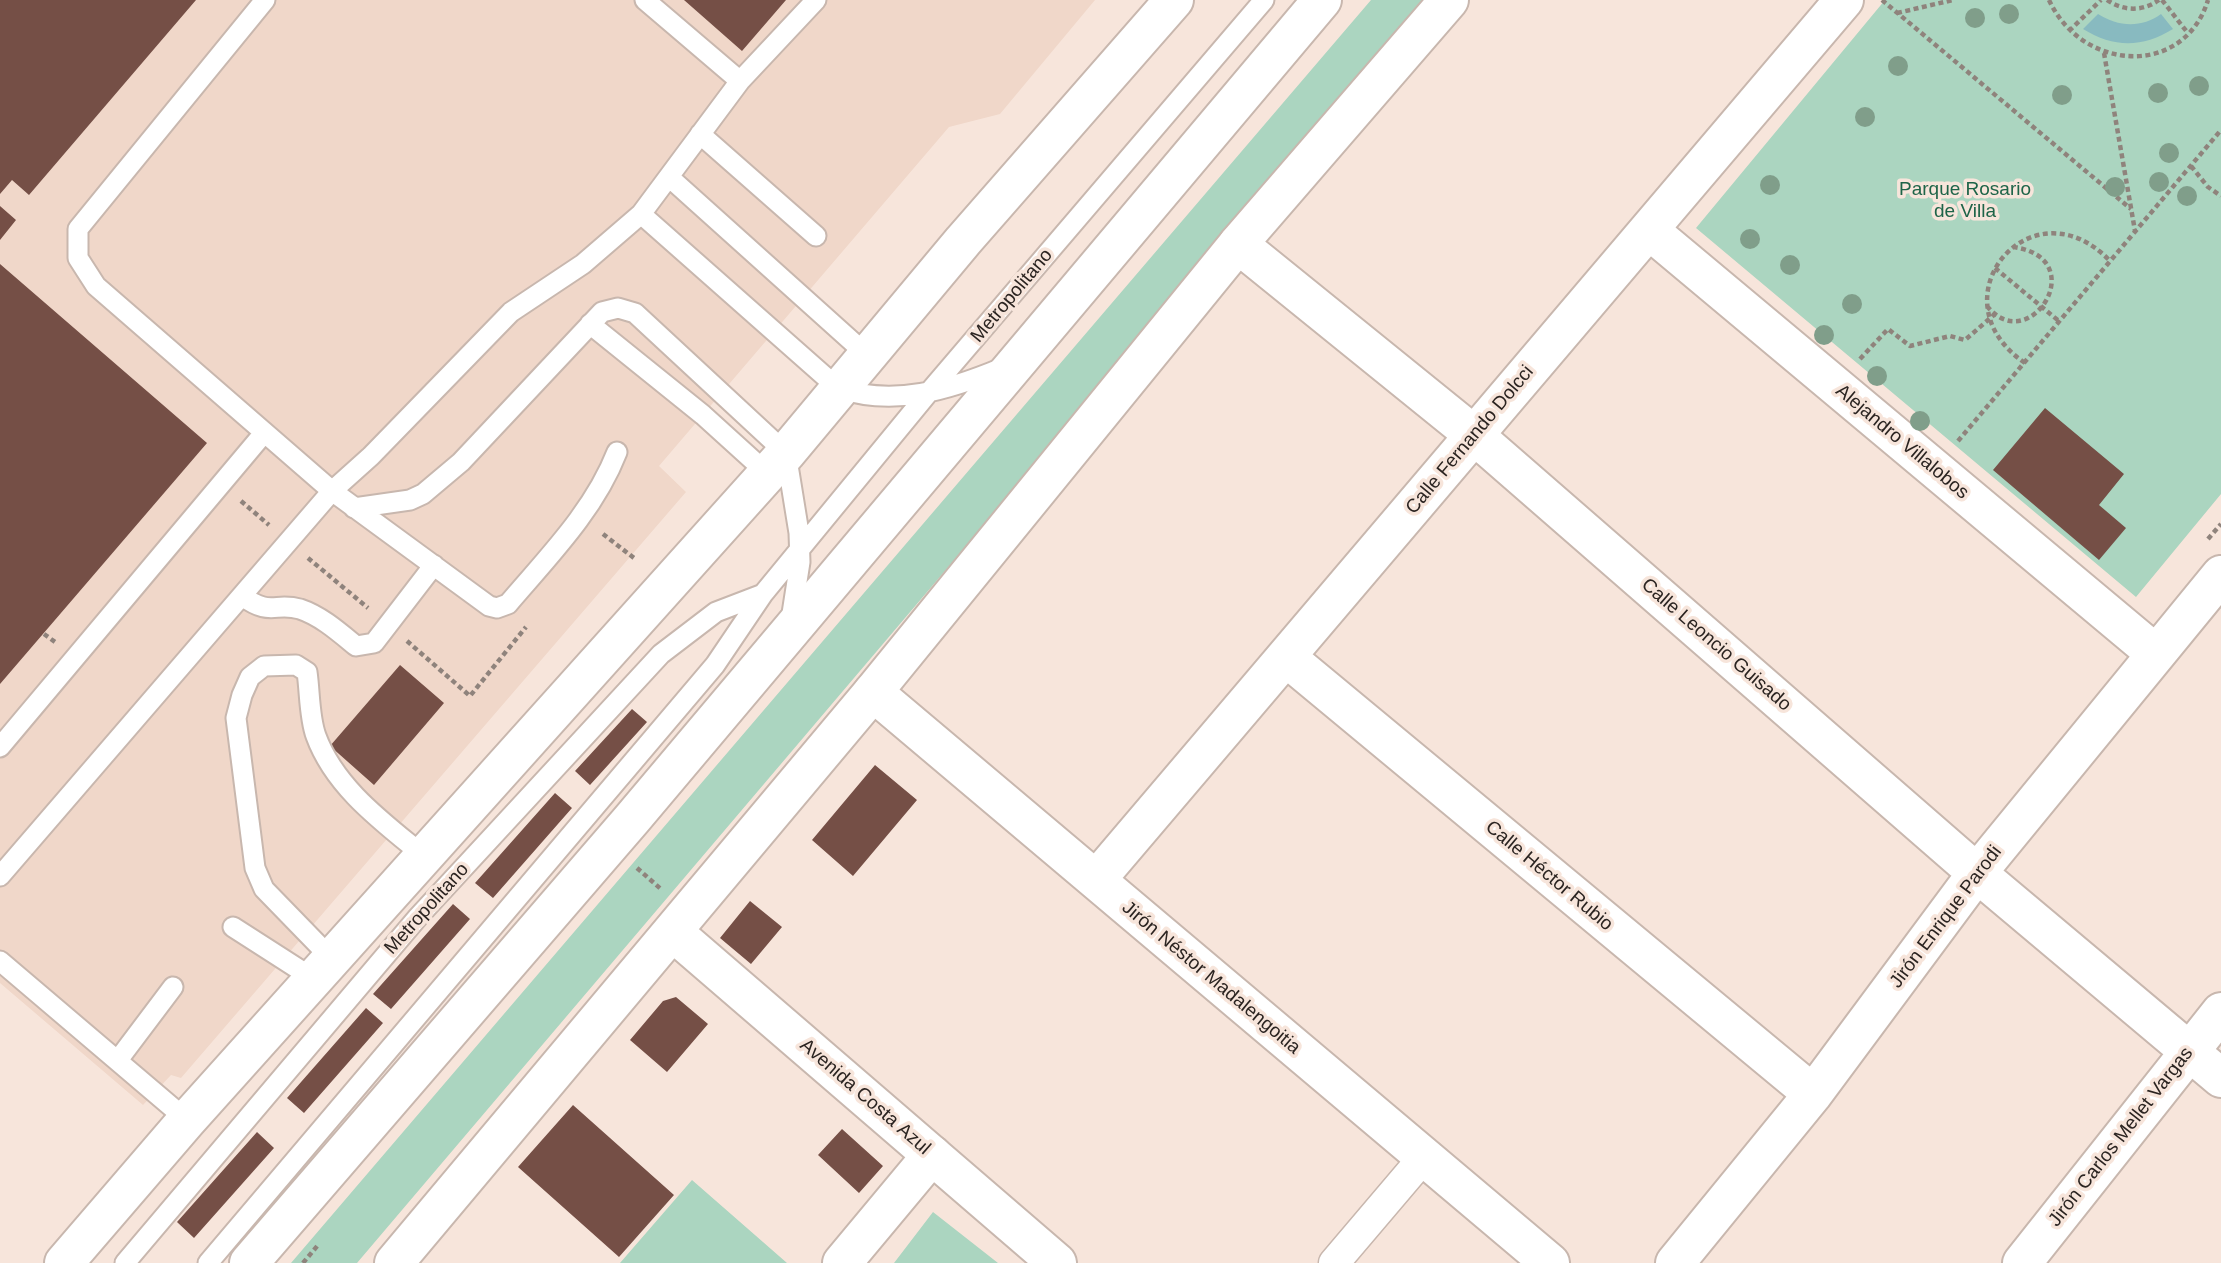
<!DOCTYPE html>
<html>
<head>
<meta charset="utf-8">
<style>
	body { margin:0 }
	canvas { display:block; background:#f7e5db }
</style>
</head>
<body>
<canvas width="2221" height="1263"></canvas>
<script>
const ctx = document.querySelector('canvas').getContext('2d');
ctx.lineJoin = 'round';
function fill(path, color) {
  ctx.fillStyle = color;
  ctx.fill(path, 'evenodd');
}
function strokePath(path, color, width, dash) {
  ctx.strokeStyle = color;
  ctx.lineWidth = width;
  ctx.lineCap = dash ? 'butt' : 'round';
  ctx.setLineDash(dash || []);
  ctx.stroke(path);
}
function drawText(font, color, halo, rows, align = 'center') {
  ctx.font = font + ' Helvetica,sans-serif';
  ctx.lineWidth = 7;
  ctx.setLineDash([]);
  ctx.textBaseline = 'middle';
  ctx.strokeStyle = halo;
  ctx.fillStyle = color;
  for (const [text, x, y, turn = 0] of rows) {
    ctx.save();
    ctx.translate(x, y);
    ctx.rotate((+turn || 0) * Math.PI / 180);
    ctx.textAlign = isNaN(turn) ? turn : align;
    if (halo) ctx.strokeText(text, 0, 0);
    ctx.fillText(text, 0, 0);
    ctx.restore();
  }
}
const built = new Path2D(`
	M0,0H1095L1000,114L949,127L659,466L686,492L181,1078L171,1075L143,1105L0,983Z`);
const green = new Path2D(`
	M1371,0H1430L357,1263H291Z
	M1885,0H2221V494L2136,597L1696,228Z
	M692,1180L787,1263H620Z
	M933,1212L998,1263H894Z`);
const water = new Path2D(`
	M2098,14C2118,27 2142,28 2161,14L2173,29C2142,48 2114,48 2083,29Z`);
const building = new Path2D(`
	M0,0H196L29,195L12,180L0,194Z
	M684,0H786L742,51Z
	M0,206L16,220L0,240Z
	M0,264L207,443L0,684Z
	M2045,408L2124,474L2099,505L2126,528L2099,560L1993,470Z
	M400,665L444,703L374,785L330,746Z
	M632,709L647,722L590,785L575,771Z
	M875,765L917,800L853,876L812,840Z
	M555,793L572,808L493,898L475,883Z
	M750,901L782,927L751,964L720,938Z
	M453,904L470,919L391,1009L373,994Z
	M676,997L708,1024L667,1072L630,1040L663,1001Z
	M366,1008L383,1023L304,1113L287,1098Z
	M573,1105L674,1195L619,1257L518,1167Z
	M842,1129L883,1166L859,1193L818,1155Z
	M257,1132L274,1148L194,1238L177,1222Z`);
const path = new Path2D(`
	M1882,0L2131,209
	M2049,0C2082,72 2184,78 2208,0
	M2107,0C2123,11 2142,12 2159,0
	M2162,0L2187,32
	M1897,13L1953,0
	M2069,31L2101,0
	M2104,53L2135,231
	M2191,166L2208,187L2221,196
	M1995,268L2060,322
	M1987,306C2029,359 2094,258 2013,247
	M1860,359L1888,329L1910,346L1950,336L1965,340L1995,314
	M2025,363C1931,299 2032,179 2110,261
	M1958,441L2221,130
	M241,501L269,525
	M603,534L634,558
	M2208,539L2221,524
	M308,558L368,608
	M44,634L55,642
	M407,641L470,696L526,627
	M637,868L662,890
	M303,1263L318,1245`);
const service = new Path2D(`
	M265,0L78,229V258L96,286L332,491L489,606L497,608L508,604C548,557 594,511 617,452
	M645,0L740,81
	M700,134L816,236
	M669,177L866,354
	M641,214L838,388C894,407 949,390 1002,368
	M590,324L703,415L767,473
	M354,508L410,500L423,494L461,462L602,312L618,308L635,313L786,453L799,533L800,562L791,620
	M242,596C271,617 274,602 300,609C321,616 339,632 356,646L374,643L434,565
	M0,747L264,433
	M0,876L332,491L371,456L511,312L583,264L641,214L740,81L816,0
	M233,927L314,979
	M332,959L264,889L255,868L236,718L242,695L250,677L264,666L296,665L307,672C310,692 309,717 316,736C335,788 384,823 424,856
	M0,961L187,1120
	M118,1060L173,987
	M125,1263L418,917L661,654L716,612L763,594
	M208,1263L715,665L763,594L929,392L1264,0`);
const pedestrian = new Path2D(`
	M1334,1263L1424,1157`);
const minor = new Path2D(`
	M1649,230L2156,654
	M1238,244L1474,435L1977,873L2221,1078
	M1286,657L1813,1094
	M873,692L1550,1263
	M1096,880L1844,0
	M842,1263L932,1155
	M1675,1263L1813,1094L1977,873L2221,575
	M2022,1263L2221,1012`);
const tertiary = new Path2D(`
	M673,932L1057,1263`);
const secondary = new Path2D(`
	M394,1263L873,692L1238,244L1449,0`);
const primary = new Path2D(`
	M64,1263L187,1120L786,453L963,241L1174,0
	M249,1263L632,819L1322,0`);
const trees = [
	[2009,14],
	[1975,18],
	[1898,66],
	[2199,86],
	[2158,93],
	[2062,95],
	[1865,117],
	[2169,153],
	[2159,182],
	[1770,185],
	[2115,187],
	[2187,196],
	[1750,239],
	[1790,265],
	[1852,304],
	[1824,335],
	[1877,376],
	[1920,421]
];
const parkNames = [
	["Parque Rosario",1965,190],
	["de Villa",1965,212]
];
const streetNames = [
	["Metropolitano",1012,296,-50],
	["Calle Fernando Dolcci",1470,440,-50],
	["Alejandro Villalobos",1902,442,40],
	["Calle Leoncio Guisado",1716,645,41],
	["Calle Héctor Rubio",1549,876,40],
	["Metropolitano",427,909,-48],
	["Jirón Enrique Parodi",1946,917,-53],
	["Jirón Néstor Madalengoitia",1211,978,40],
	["Avenida Costa Azul",865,1097,41],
	["Jirón Carlos Mellet Vargas",2121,1137,-52]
];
fill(built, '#f0d7c9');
fill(green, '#abd5c0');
fill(water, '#88bac0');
fill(building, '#754f46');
strokePath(service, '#c8b7ae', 23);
strokePath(pedestrian, '#c8b7ae', 33);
strokePath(minor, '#c8b7ae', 42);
strokePath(tertiary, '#c8b7ae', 42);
strokePath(secondary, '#c8b7ae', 42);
strokePath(primary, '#c8b7ae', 42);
strokePath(path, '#8f837c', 4.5, [5, 3.5]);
strokePath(service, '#fff', 19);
strokePath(pedestrian, '#fff', 30);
strokePath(minor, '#fff', 38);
strokePath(tertiary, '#fff', 38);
strokePath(secondary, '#fff', 38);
strokePath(primary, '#fff', 38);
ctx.fillStyle = '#809e8a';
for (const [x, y] of trees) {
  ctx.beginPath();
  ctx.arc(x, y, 10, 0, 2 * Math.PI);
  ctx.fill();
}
drawText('19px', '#1e6448', '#f7e5db', parkNames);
drawText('19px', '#2b2421', '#f7e5db', streetNames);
</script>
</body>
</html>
